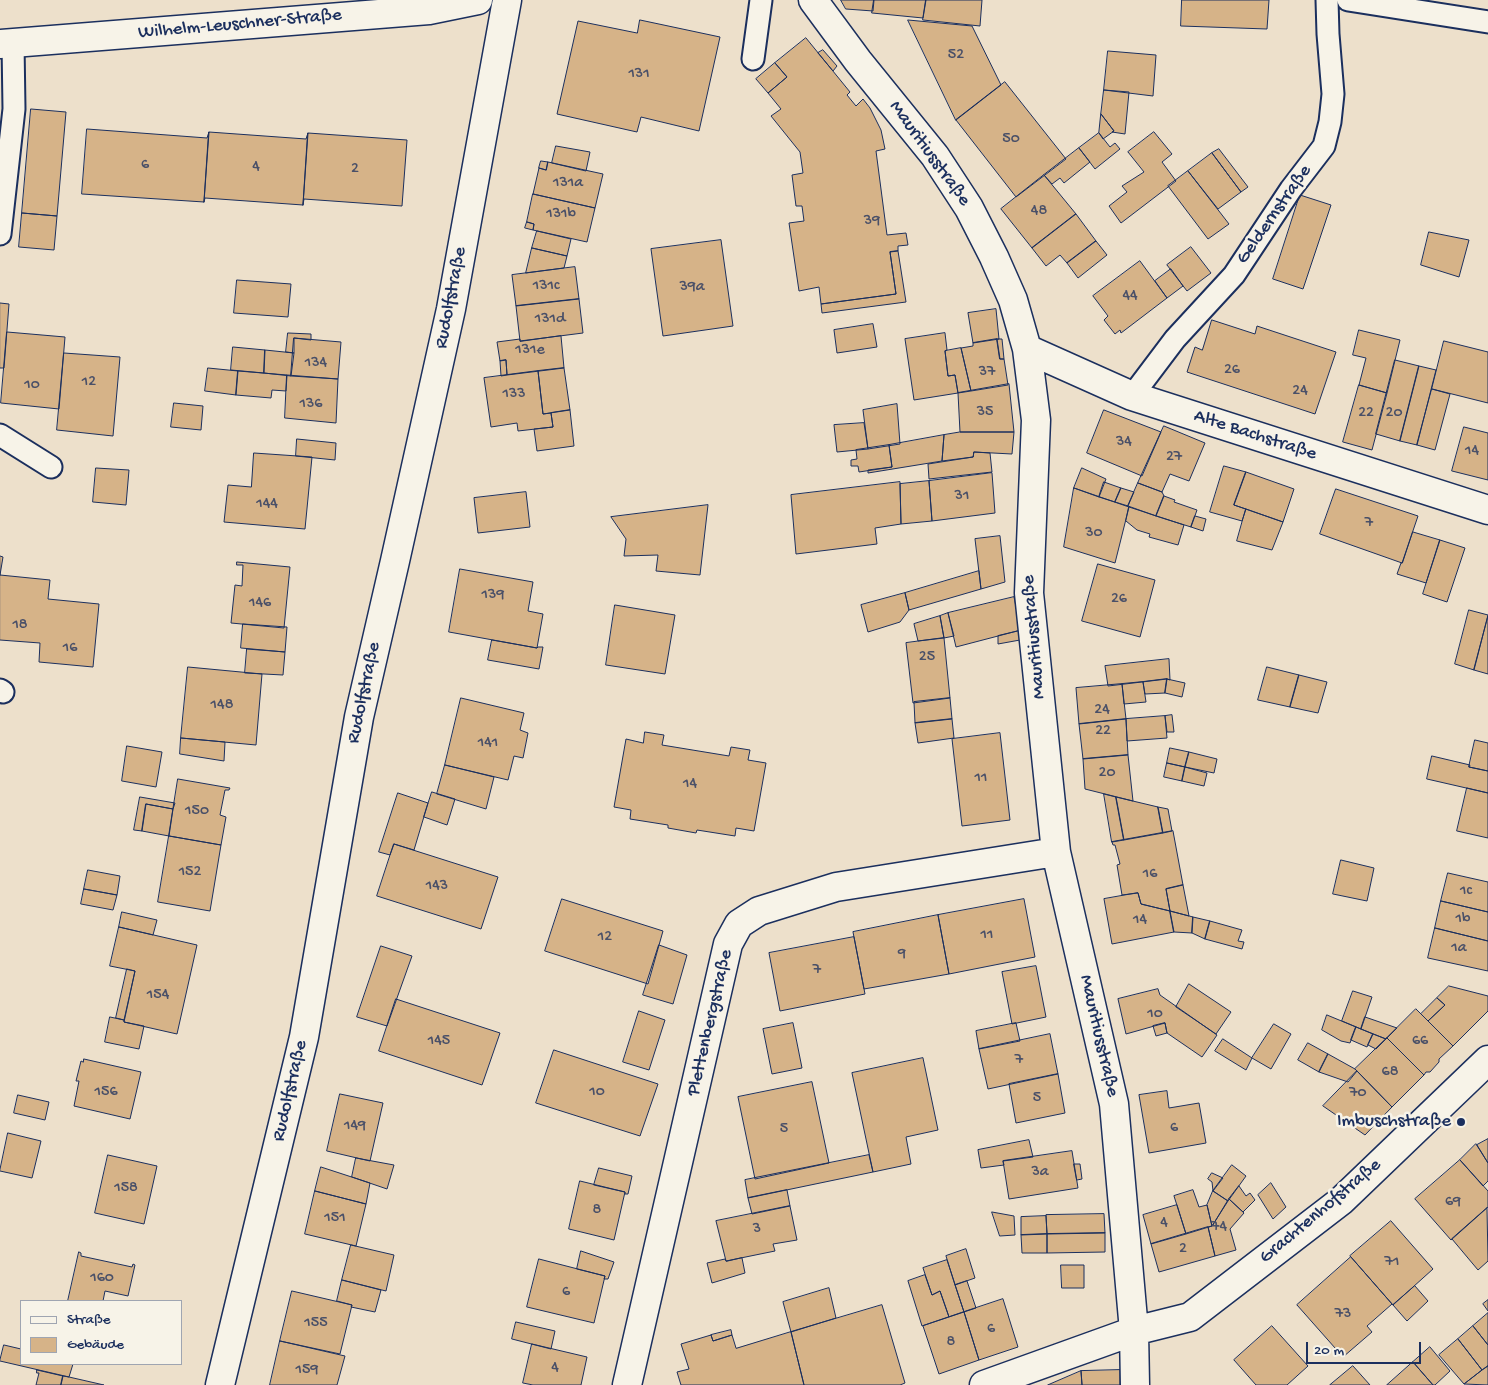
<!DOCTYPE html>
<html>
<head>
<meta charset="utf-8">
<style>
	body { margin:0 }
	#map { position:relative; width:1488px; height:1385px; overflow:hidden; background:#ede0cb; font-family:"Gochi Hand",sans-serif }
	canvas { display:block }
	.legend { position:absolute; left:20px; top:1300px; width:162px; height:65px; box-sizing:border-box; background:#f7f3e8; border:1px solid #9fa5b1; margin:0; padding:6px 9px; list-style:none; font-size:15px; color:#1b2f5e }
	.legend li { display:flex; align-items:center; gap:10px; height:25px }
	.legend b { width:25px; border:1px solid #9fa5b1 }
	.scale { position:absolute; left:1306px; top:1342px; width:115px; height:22px; box-sizing:border-box; border:2px solid #1b2f5e; border-top:0; padding-left:6px; font-size:15px; line-height:18px; white-space:nowrap; color:#1b2f5e; -webkit-text-stroke:4px #f7f3e8; paint-order:stroke }
</style>
</head>
<body>
<div id="map">
<canvas width="1488" height="1385"></canvas>
<ul class="legend">
<li><b style="height:6px;background:#f7f3e8"></b>Straße</li>
<li><b style="height:14px;background:#d6b388"></b>Gebäude</li>
</ul>
<div class="scale">20 m</div>
</div>
<script>
const ctx = document.querySelector('canvas').getContext('2d');
ctx.lineJoin = 'round';
function fill(path, color) {
  ctx.fillStyle = color;
  ctx.fill(path, 'evenodd');
}
function strokePath(path, color, width, dash) {
  ctx.strokeStyle = color;
  ctx.lineWidth = width;
  ctx.lineCap = dash ? 'butt' : 'round';
  ctx.setLineDash(dash || []);
  ctx.stroke(path);
}
function drawText(font, color, halo, rows, align = 'center') {
  ctx.font = font + ' "Gochi Hand",sans-serif';
  ctx.lineWidth = 5;
  ctx.setLineDash([]);
  ctx.textBaseline = 'middle';
  ctx.strokeStyle = halo;
  ctx.fillStyle = color;
  for (const [text, x, y, turn = 0] of rows) {
    ctx.save();
    ctx.translate(x, y);
    ctx.rotate((+turn || 0) * Math.PI / 180);
    ctx.textAlign = isNaN(turn) ? turn : align;
    if (halo) ctx.strokeText(text, 0, 0);
    ctx.fillText(text, 0, 0);
    ctx.restore();
  }
}
const building = new Path2D(`
	M841,0H874L873,11L846,9Z
	M874,0H926L923,18L872,13Z
	M926,0H982L980,26L923,20Z
	M1182,0H1269L1267,29L1181,26Z
	M640,20L720,37L699,131L641,117L637,132L557,114L578,21L637,33Z
	M908,20L972,26L1001,85L956,120Z
	M806,38L850,92L847,95L856,106L863,99L870,108L881,130L885,149L876,151L887,235L906,233L908,245L898,246V251L890,252L896,294L821,304L819,287L799,291L789,223L804,221L802,206H796L792,175L803,173L800,152L771,116L781,109L768,93L787,77L775,63Z
	M823,50L837,66L833,71L818,53Z
	M1108,51L1156,55L1153,96L1104,90Z
	M775,63L787,77L768,93L756,79Z
	M1005,82L1066,159L1016,197L956,120Z
	M1104,90L1129,92L1125,134L1112,132L1114,131L1101,114Z
	M31,109L66,112L57,216L22,213Z
	M1101,114L1114,131L1103,139L1099,133Z
	M87,129L207,138L209,132L204,202L82,194Z
	M209,132L306,139L308,133L303,205L205,198L204,202Z
	M1154,132L1172,154L1162,162L1176,181L1121,223L1109,206L1127,192L1122,186L1144,172L1128,152Z
	M308,133L407,140L402,206L304,199L303,205Z
	M1099,133L1110,147L1115,143L1120,149L1095,169L1079,148Z
	M556,146L590,152L586,171L552,163Z
	M1079,148L1090,162L1064,183L1060,178L1052,184L1044,175Z
	M1219,149L1248,187L1241,192L1212,153Z
	M1212,153L1241,192L1218,209L1188,171Z
	M541,161L548,162L546,170L539,168Z
	M548,162L603,174L595,208L533,194L539,168L546,170Z
	M1188,171L1229,224L1208,239L1168,186Z
	M1044,175L1076,214L1032,248L1001,209Z
	M533,194L595,208L587,242L533,230L534,224L527,222Z
	M1300,195L1331,205L1303,289L1273,279Z
	M22,213L57,216L54,250L19,247Z
	M1076,214L1096,241L1067,263L1060,255L1046,266L1032,248Z
	M527,222L534,224L533,230L525,228Z
	M537,231L571,239L567,256L532,248Z
	M1429,232L1469,240L1459,277L1421,265Z
	M721,240L733,326L663,336L651,249Z
	M1096,241L1107,255L1078,278L1067,263Z
	M1191,247L1211,273L1187,291L1167,265Z
	M532,248L567,256L564,268L526,273Z
	M898,251L906,302L822,313L821,304L896,294L890,252Z
	M1140,261L1167,298L1121,333L1120,330L1115,334L1104,320L1108,316L1093,296Z
	M575,267L579,299L516,306L512,275Z
	M1171,269L1183,286L1167,298L1155,281Z
	M237,280L291,284L288,317L234,313Z
	M579,299L583,333L520,341L516,306Z
	M0,303L9,304L4,368H0Z
	M996,309L999,339L973,343L968,313Z
	M1212,320L1255,334L1257,326L1336,352L1315,414L1187,372L1195,347L1202,350Z
	M873,324L877,347L837,353L834,330Z
	M1359,330L1400,340L1387,393L1359,385L1366,358L1353,355Z
	M7,332L65,337L59,409L1,403Z
	M288,333L311,334V340L294,338V353L286,352Z
	M945,333L947,350L945,351L948,376L955,375L958,393L914,400L905,339Z
	M561,336L564,368L507,375L506,360L500,361L497,342L520,339V341Z
	M294,338L341,342L338,379L291,376Z
	M997,339H1002L1004,359H1000Z
	M997,339L1000,359H1004L1008,385L971,391L961,348L973,346V343Z
	M1444,341L1488,352V403L1432,389Z
	M233,347L265,350L264,373L231,370Z
	M961,348L971,391L958,393L955,375L948,376L945,351Z
	M265,350L294,353L291,376L264,373Z
	M64,353L120,357L113,436L57,430Z
	M506,360L507,375L501,376L500,361Z
	M1395,360L1419,366L1400,441L1376,434Z
	M1419,366L1436,370L1417,445L1400,441Z
	M208,368L238,371L236,395L205,391Z
	M564,368L570,410L543,414L538,371Z
	M238,371L287,375L286,391L272,390L271,398L236,395Z
	M538,371L543,414L551,413L553,427L518,431L517,423L491,427L484,378Z
	M287,375L338,379L336,423L285,418Z
	M1009,384L1014,432H960L958,393Z
	M1359,385L1387,393L1372,450L1343,442Z
	M1432,389L1450,394L1435,450L1417,445Z
	M174,403L203,406L201,430L171,427Z
	M897,404L900,444L868,449L863,410Z
	M570,410L574,446L537,451L534,429L553,427L551,413Z
	M1104,410L1161,432L1142,476L1087,453Z
	M864,423L868,449L837,452L834,425Z
	M1164,426L1205,443L1189,481L1170,474L1162,492L1138,483Z
	M1464,427L1488,433V480L1452,471Z
	M960,432H1014L1012,454L974,452L973,457L942,461L944,435Z
	M944,435L942,461L868,473V470L892,467L889,445Z
	M297,439L336,443L335,460L296,456Z
	M889,445L892,467L859,472L858,466H851V460L857,459L856,450Z
	M974,452L990,453L992,472L929,479L928,464L973,457Z
	M254,453L312,457L305,529L224,522L228,485L251,487Z
	M1224,466L1246,472L1234,505L1246,509L1242,521L1210,512Z
	M96,468L129,470L126,505L93,502Z
	M1082,468L1106,479L1099,497L1074,488Z
	M1246,472L1294,489L1283,522L1234,505Z
	M992,473L995,513L932,521L929,481Z
	M929,481L932,521L901,524L900,484Z
	M900,482L901,524L875,528L877,544L796,554L791,495Z
	M1104,482L1121,488L1115,502L1099,497Z
	M1138,483L1162,492L1164,496L1156,516L1128,506Z
	M1074,488L1129,507L1115,563L1064,547Z
	M1121,488L1134,492L1128,506L1115,502Z
	M1336,489L1418,516L1402,563L1320,534Z
	M526,492L530,527L478,533L474,498Z
	M1164,496L1175,500L1174,502L1197,510L1191,527L1156,516Z
	M708,505L700,575L656,571L658,555L624,556L626,539L611,517Z
	M1129,507L1184,525L1178,545L1149,537L1150,534L1137,530L1126,521Z
	M1246,509L1283,522L1272,550L1237,541Z
	M1195,516L1206,519L1203,531L1191,527Z
	M1413,532L1440,540L1426,583L1397,574L1401,563H1402Z
	M1000,536L1005,582L981,589L975,539Z
	M1440,540L1465,548L1447,602L1423,594Z
	M0,556L3,557L0,575Z
	M237,562L290,567L284,628L231,623L235,585L242,586L243,565H237Z
	M1098,564L1155,580L1140,637L1082,621Z
	M460,569L533,582L528,611L543,614L537,648L449,632Z
	M979,571L981,589L909,610L905,593Z
	M0,575L50,580L48,599L99,604L93,667L39,662L40,643L0,640Z
	M905,593L909,610L900,622L868,632L861,605Z
	M1014,597L1021,630L956,647L948,613Z
	M615,605L675,615L665,674L606,665Z
	M1469,610L1488,615L1474,670L1455,664Z
	M948,613L954,636L944,638L940,616Z
	M940,616L944,638L918,641L914,624Z
	M1488,616V674L1474,670Z
	M243,624L287,627L285,652L241,648Z
	M1019,631L1020,640L998,644V636Z
	M944,638L950,698L913,703L906,643Z
	M492,640L537,648L538,647H543L539,669L488,660Z
	M247,649L285,652L283,675L245,673Z
	M1169,659L1170,680L1167,679L1108,686L1105,666Z
	M188,667L262,674L256,745L181,738Z
	M1267,667L1299,675L1290,707L1258,700Z
	M1299,675L1327,682L1318,713L1290,707Z
	M1167,679L1165,693L1145,694L1143,682Z
	M1167,679L1185,683L1182,697L1165,693Z
	M1143,682L1146,702L1124,704L1122,684Z
	M1122,684L1126,719L1079,724L1076,688Z
	M461,698L524,713L520,730L528,733L523,758L514,756L508,780L445,765Z
	M950,698L952,719L915,723L914,702Z
	M1172,715L1174,732H1167L1165,716Z
	M1165,716L1167,738L1127,741L1126,719Z
	M952,719L954,738L918,743L915,723Z
	M1126,719L1128,755L1083,759L1079,724Z
	M645,732L664,735L662,745L729,756L731,747L750,750L748,760L766,763L754,831L736,828L735,836L697,830L696,833L668,828V825L630,819L631,810L614,807L626,739L643,743Z
	M1000,733L1010,820L962,826L952,739Z
	M181,738L225,742L224,761L180,754Z
	M1475,740L1488,743V771L1469,767Z
	M127,746L162,752L156,787L122,781Z
	M1170,748L1189,752L1185,767L1167,763Z
	M1189,752L1217,759L1214,773L1185,767Z
	M1128,755L1133,801L1085,789L1083,759Z
	M1432,756L1470,765L1469,767L1488,771V793L1427,779Z
	M1167,763L1185,767L1182,781L1164,777Z
	M445,765L494,777L486,809L437,794Z
	M1185,767L1207,773L1204,786L1182,781Z
	M178,779L230,788L229,790H225L220,815L226,817L221,845L169,836Z
	M1467,788L1488,793V838L1457,831Z
	M432,792L455,799L447,825L424,817Z
	M398,793L428,803L414,850L394,844L390,855L379,852Z
	M1104,794L1116,797L1124,840L1112,842Z
	M140,797L175,803L173,809L146,804L142,831L134,830Z
	M1116,797L1158,807L1163,833L1124,840Z
	M146,804L173,809L169,836L142,831Z
	M1158,807L1168,809L1172,831L1163,833Z
	M1173,831L1183,885L1166,889L1170,911L1141,904L1138,893L1122,895L1117,865L1120,864L1115,845H1113L1112,842Z
	M169,836L221,845L210,911L158,902Z
	M394,844L498,877L481,929L377,896Z
	M1341,860L1374,868L1367,901L1333,894Z
	M88,870L120,876L117,895L84,889Z
	M1448,873L1488,882V912L1441,901Z
	M1183,885L1189,916L1170,911L1166,889Z
	M84,889L117,895L113,910L81,904Z
	M1138,893L1141,904L1170,911L1174,932L1112,944L1104,899Z
	M562,899L663,931L648,984L545,951Z
	M1024,899L1035,957L949,974L938,915Z
	M1441,901L1488,912V941L1435,928Z
	M1170,911L1193,917L1192,933L1174,932Z
	M122,912L157,920L153,935L119,927Z
	M938,915L949,974L864,989L853,932Z
	M1193,917L1210,921L1205,939L1192,933Z
	M1210,921L1242,930L1238,941L1244,942L1242,949L1205,939Z
	M119,927L197,945L177,1034L124,1022L135,971L110,966Z
	M1435,928L1488,941V971L1428,958Z
	M854,937L865,994L780,1011L769,953Z
	M659,945L687,955L673,1004L643,995Z
	M381,946L412,956L387,1026L357,1017Z
	M1036,966L1046,1017L1012,1024L1002,972Z
	M127,969L135,971L124,1020L116,1018Z
	M1189,984L1231,1012L1216,1034L1176,1007Z
	M1449,986L1488,996V1011L1453,1046L1428,1021L1445,1005L1437,998Z
	M1158,989L1160,995L1217,1035L1202,1057L1167,1033L1165,1023L1126,1034L1118,999Z
	M1353,991L1372,997L1361,1029L1342,1021Z
	M1437,998L1445,1005L1428,1021L1421,1014Z
	M396,999L500,1033L482,1085L379,1051Z
	M1416,1009L1453,1046L1439,1059V1062L1430,1072H1426L1424,1075L1387,1038Z
	M639,1011L665,1020L649,1070L623,1062Z
	M1327,1015L1356,1027L1350,1043L1341,1041L1322,1030Z
	M110,1017L124,1020V1022L144,1026L139,1049L105,1042Z
	M1365,1017L1397,1028L1386,1039L1361,1029Z
	M793,1023L802,1068L772,1074L763,1029Z
	M1016,1023L1020,1041L979,1049L976,1031Z
	M1165,1023L1167,1033L1156,1036L1153,1026Z
	M1274,1024L1291,1034L1271,1069L1252,1058Z
	M1356,1027L1373,1034L1367,1047L1351,1040Z
	M1050,1034L1058,1074L988,1089L979,1049Z
	M1373,1034L1386,1039L1376,1049L1368,1045Z
	M1387,1038L1424,1075L1392,1107L1355,1069Z
	M1223,1039L1252,1058L1246,1070L1215,1051Z
	M1308,1043L1328,1054L1319,1072L1298,1060Z
	M554,1050L658,1084L640,1136L536,1103Z
	M1328,1054L1355,1069L1357,1071L1348,1082L1319,1072Z
	M923,1058L938,1130L906,1137L911,1164L873,1172L852,1073Z
	M84,1059L141,1072L130,1119L74,1106L79,1081H76L81,1061L83,1062Z
	M1357,1071L1392,1107L1365,1135L1323,1106Z
	M1058,1074L1065,1113L1016,1123L1009,1084Z
	M812,1082L829,1163L755,1179L738,1097Z
	M1167,1091L1169,1108L1199,1103L1206,1143L1149,1153L1139,1095Z
	M340,1094L383,1103L370,1161L327,1151Z
	M18,1095L49,1102L45,1120L14,1113Z
	M8,1133L41,1141L32,1178L0,1171Z
	M1488,1139V1163L1477,1145Z
	M1029,1140L1033,1157L1003,1161L1004,1165L981,1168L978,1150Z
	M1476,1144L1488,1163V1181L1483,1186L1460,1160Z
	M1072,1151L1078,1188L1009,1199L1003,1161Z
	M108,1155L157,1166L144,1224L95,1213Z
	M869,1155L873,1172L748,1198L745,1180Z
	M356,1158L394,1165L387,1189L352,1177Z
	M1460,1160L1488,1191V1207L1451,1240L1415,1199Z
	M1074,1164H1080L1082,1179L1077,1180Z
	M1232,1165L1246,1176L1228,1201L1213,1191Z
	M321,1167L370,1183L366,1204L315,1191Z
	M599,1168L632,1176L628,1194H625V1192L594,1185Z
	M1212,1173L1223,1178L1213,1191L1212,1182L1208,1179Z
	M580,1181L625,1192L614,1240L569,1229Z
	M1271,1183L1286,1207L1273,1219L1258,1195Z
	M1239,1186L1246,1196L1250,1193L1255,1200L1243,1212L1229,1199Z
	M787,1190L790,1206L752,1214L748,1198Z
	M1193,1190L1199,1207L1207,1205L1212,1226L1186,1234L1174,1196Z
	M315,1191L366,1204L356,1246L305,1234Z
	M1213,1191L1228,1201L1212,1226L1207,1205Z
	M1229,1199L1244,1213L1230,1229L1236,1250L1215,1256L1208,1227L1212,1226Z
	M1177,1205L1186,1234L1151,1244L1143,1215Z
	M790,1206L797,1240L773,1244L775,1251L726,1261L716,1221Z
	M1487,1208L1488,1261L1478,1270L1452,1239Z
	M992,1212L1014,1216L1015,1235L1000,1236Z
	M1104,1214L1105,1233L1047,1234L1046,1215Z
	M1046,1216L1047,1234L1021,1235V1217Z
	M1391,1221L1433,1269L1393,1305L1350,1256Z
	M1208,1227L1215,1256L1159,1272L1151,1244Z
	M1105,1233V1252L1047,1253V1234Z
	M1047,1234V1253H1022L1021,1235Z
	M351,1245L394,1255L386,1291L342,1280Z
	M966,1249L975,1278L955,1285L946,1256Z
	M581,1251L614,1262L608,1279H604L605,1276L577,1269Z
	M79,1252L81,1253V1256L132,1267L133,1264L135,1265L128,1296L105,1291L103,1301H68Z
	M1351,1257L1392,1304L1367,1326L1372,1332L1343,1357L1297,1305Z
	M742,1258L745,1273L712,1283L707,1263L725,1259L726,1261Z
	M539,1259L605,1276L594,1323L527,1307Z
	M947,1260L964,1312L949,1317L940,1291L932,1295L923,1268Z
	M1061,1265H1084V1288H1062Z
	M925,1275L932,1295L940,1291L949,1317L922,1326L908,1281Z
	M342,1280L381,1290L375,1312L351,1307L352,1305L337,1301Z
	M967,1281L976,1308L964,1312L955,1285Z
	M1415,1286L1428,1301L1407,1321L1393,1305Z
	M829,1288L836,1318L791,1332L783,1302Z
	M292,1291L352,1305L340,1354L280,1341Z
	M1003,1299L1018,1347L979,1360L964,1312Z
	M1488,1300V1311L1483,1304Z
	M882,1305L905,1383L900,1385H804L791,1332Z
	M964,1312L979,1360L939,1374L923,1326Z
	M1488,1313V1345L1473,1326Z
	M516,1322L555,1331L551,1349L512,1339Z
	M1272,1326L1308,1366L1287,1385H1256L1234,1360Z
	M1473,1326L1488,1345V1366L1482,1370L1458,1339Z
	M731,1330L732,1335L713,1341L711,1335Z
	M791,1332L804,1385H681L677,1372L689,1369L681,1344L711,1335L713,1341L732,1335L736,1348Z
	M1458,1339L1482,1370L1464,1384L1439,1355Z
	M280,1341L345,1356L337,1385H270Z
	M532,1344L587,1357L581,1385H533L523,1383Z
	M4,1345L21,1349V1364H73L69,1377L0,1361Z
	M1430,1347L1450,1371L1435,1385H1433L1413,1362Z
	M1413,1362L1433,1385H1387Z
	M1353,1366L1370,1385H1330Z
	M1488,1366V1385L1464,1384L1482,1370Z
	M37,1370L63,1376L61,1385H36L39,1373H37Z
	M1120,1370V1385H1082L1081,1371Z
	M1081,1371L1082,1385H1048Z
	M63,1376L69,1377L104,1385H61Z`);
const lane = new Path2D(`
	M1348,0L1488,22
	M753,59L761,0
	M0,234L14,109L13,43
	M1132,396L1175,339L1234,275L1291,189L1324,146L1330,122L1333,94L1328,34L1327,0
	M0,435L51,467
	M0,690L3,692`);
const street = new Path2D(`
	M813,0L858,61L935,156L969,208L994,257L1013,300L1027,349L1036,420L1029,593L1056,852L1114,1104L1134,1331L1135,1385
	M0,44L429,10L478,0
	M1027,349L1132,396L1488,510
	M627,1385L728,944L739,924L759,911L836,887L1056,852
	M984,1385L1134,1331L1190,1317L1341,1201L1488,1060`);
const secondary = new Path2D(`
	M220,1385L304,1037L359,717L395,561L451,309L507,0`);
const markers = [
	[1461,1122,5,"#1b2f5e"]
];
const numberNames = [
	["52",956,56],
	["131",639,75],
	["50",1011,140],
	["6",145,166],
	["4",256,168],
	["2",355,170],
	["131a",568,184],
	["48",1039,212],
	["131b",561,215],
	["39",872,222],
	["131c",546,287],
	["39a",692,288],
	["44",1130,297],
	["131d",550,320],
	["131e",530,351],
	["134",316,364],
	["26",1232,371],
	["37",987,373],
	["12",89,383],
	["10",32,386],
	["24",1300,392],
	["133",514,395],
	["136",311,405],
	["35",985,413],
	["22",1366,414],
	["20",1394,414],
	["34",1124,443],
	["14",1472,452],
	["27",1174,458],
	["31",962,497],
	["144",267,505],
	["7",1369,524],
	["30",1094,534],
	["139",493,596],
	["26",1119,600],
	["146",260,604],
	["18",20,626],
	["16",70,649],
	["25",927,658],
	["148",222,706],
	["24",1102,711],
	["22",1103,732],
	["141",488,744],
	["20",1107,774],
	["11",981,779],
	["14",690,785],
	["150",197,812],
	["152",190,873],
	["16",1150,875],
	["143",437,887],
	["1c",1466,892],
	["1b",1463,920],
	["14",1140,921],
	["11",987,936],
	["12",605,938],
	["1a",1459,949],
	["9",902,955],
	["7",817,971],
	["154",158,996],
	["10",1155,1015],
	["145",439,1042],
	["66",1420,1042],
	["7",1019,1061],
	["68",1390,1073],
	["156",106,1093],
	["10",597,1093],
	["70",1358,1094],
	["5",1037,1099],
	["149",355,1127],
	["6",1174,1129],
	["5",784,1130],
	["3a",1040,1173],
	["158",126,1189],
	["69",1453,1203],
	["8",597,1211],
	["151",335,1219],
	["4",1164,1224],
	["74",1219,1228],
	["3",757,1230],
	["2",1183,1250],
	["71",1392,1263],
	["160",102,1279],
	["6",566,1293],
	["73",1343,1315],
	["155",316,1324],
	["6",991,1330],
	["8",951,1343],
	["4",555,1369],
	["159",307,1371]
];
const streetNames = [
	["Wilhelm-Leuschner-Straße",240,25,-5],
	["Mauritiusstraße",929,154,54],
	["Geldernstraße",1275,215,-55],
	["Rudolfstraße",452,298,-79],
	["Alte Bachstraße",1255,436,18],
	["Mauritiusstraße",1035,637,-95],
	["Rudolfstraße",365,693,-78],
	["Plettenbergstraße",711,1023,-77],
	["Mauritiusstraße",1098,1036,77],
	["Rudolfstraße",291,1091,-77],
	["Grachtenhofstraße",1321,1212,-40]
];
const poiNames = [
	["Imbuschstraße",1451,1122]
];
fill(building, '#d6b388');
strokePath(building, '#1b2f5e', 1);
strokePath(lane, '#1b2f5e', 25);
strokePath(street, '#1b2f5e', 31);
strokePath(secondary, '#1b2f5e', 31);
strokePath(lane, '#f7f3e8', 21);
strokePath(street, '#f7f3e8', 28);
strokePath(secondary, '#f7f3e8', 28);
for (const [x, y, r, color] of markers) {
  const dot = new Path2D();
  dot.arc(x, y, r, 0, 2 * Math.PI);
  ctx.fillStyle = color;
  ctx.fill(dot);
  strokePath(dot, '#f7f3e8', 2);
}
drawText('16px', '#4a5068', null, numberNames);
drawText('19px', '#1b2f5e', '#f7f3e8', streetNames);
drawText('19px', '#1b2f5e', '#f7f3e8', poiNames, 'right');
</script>
</body>
</html>
